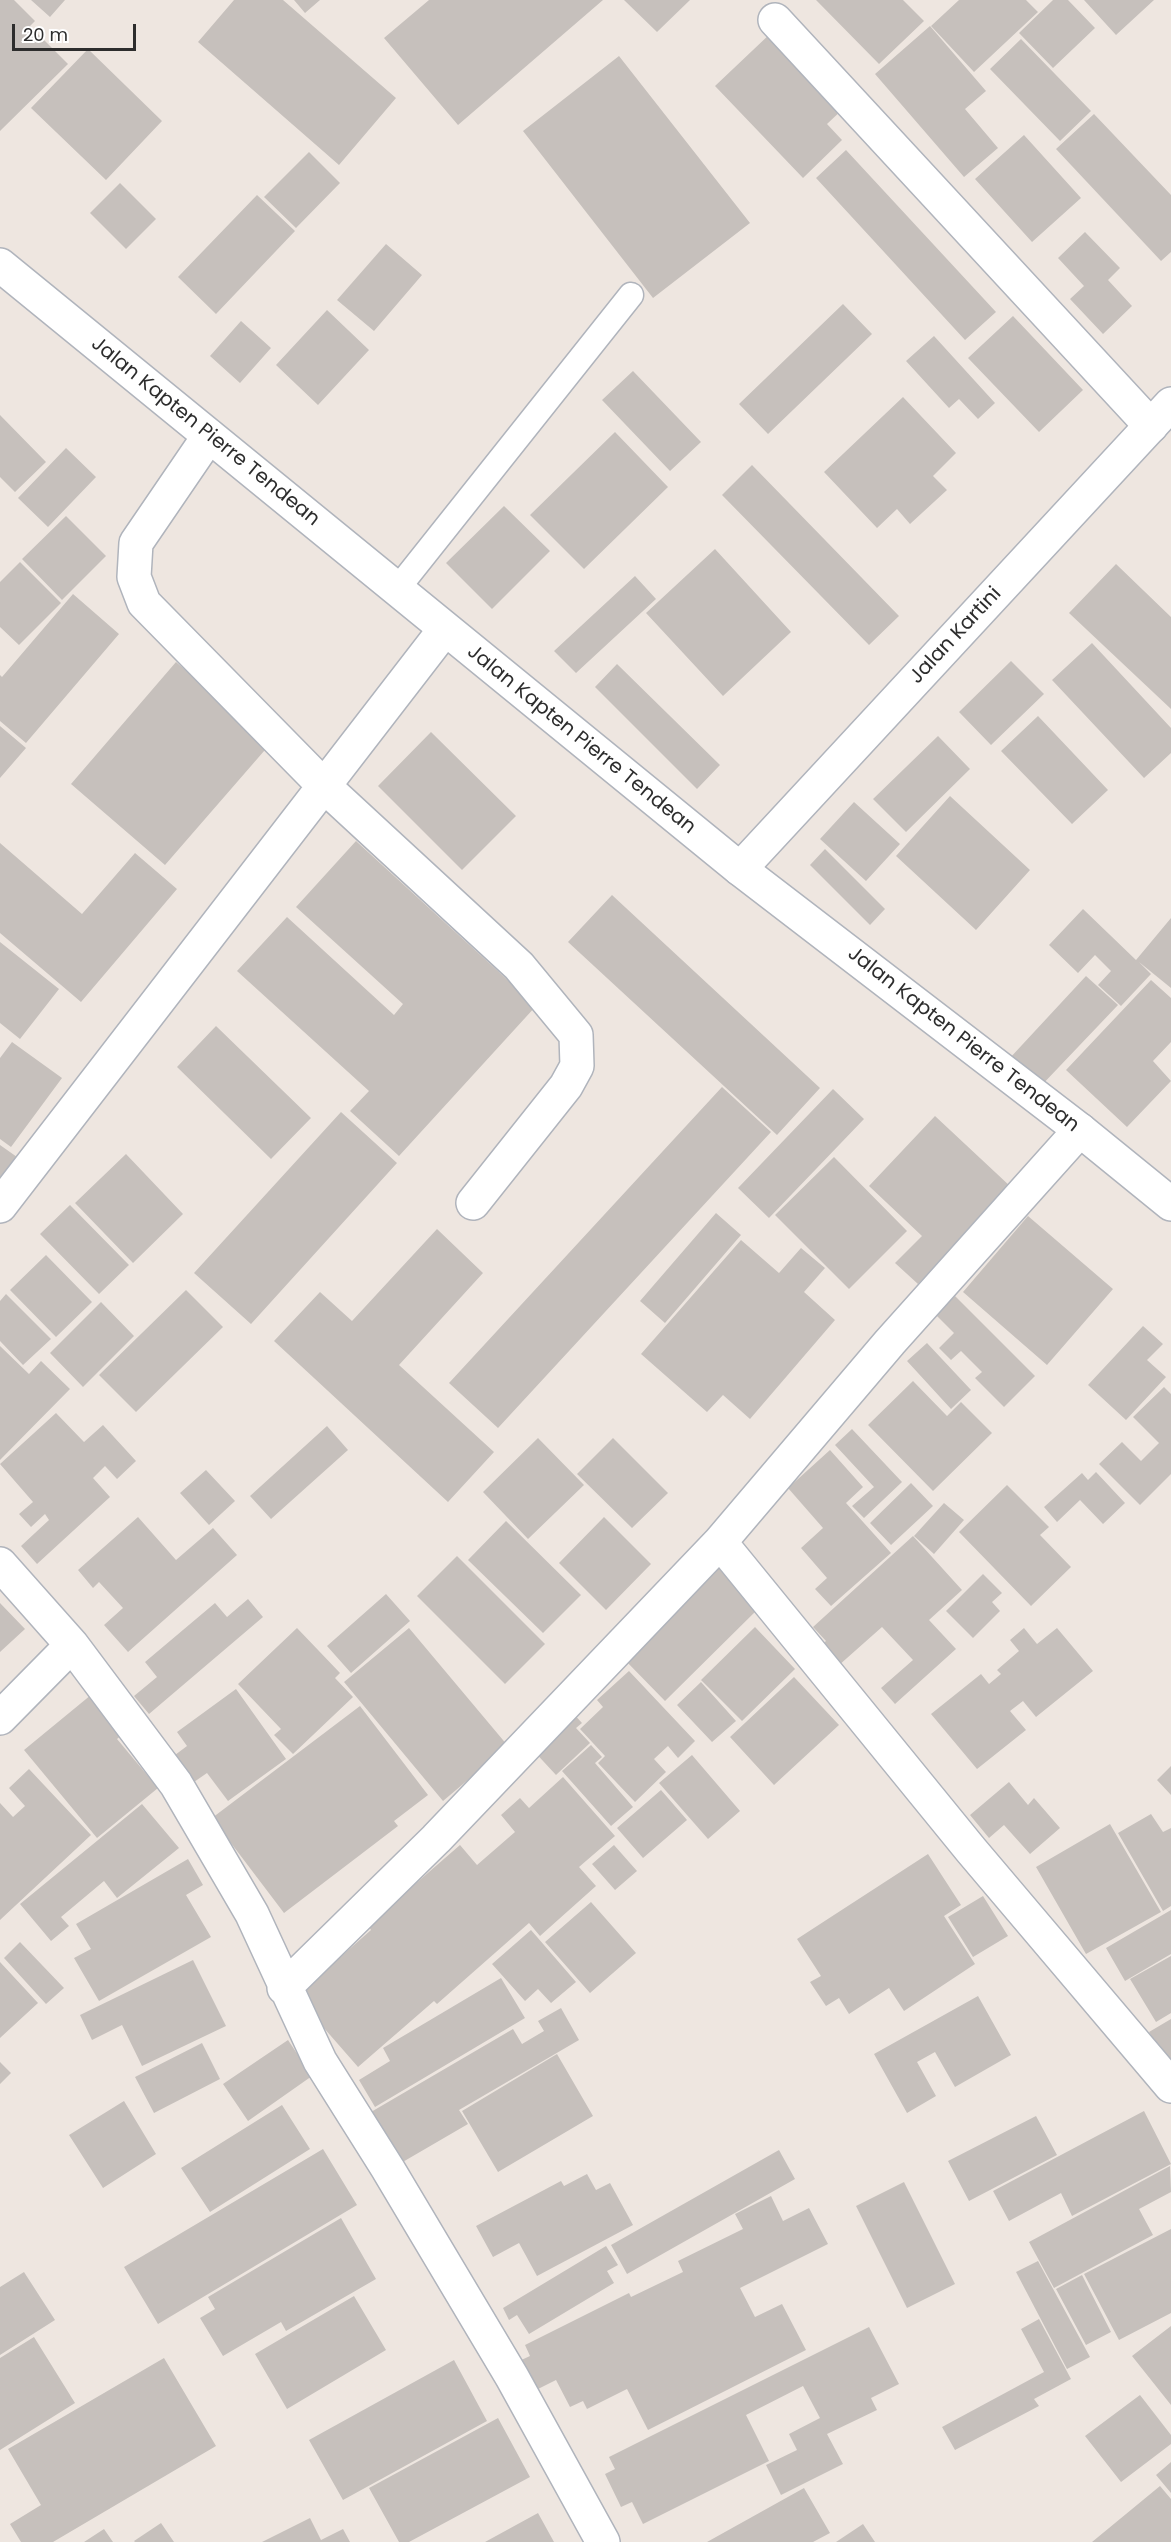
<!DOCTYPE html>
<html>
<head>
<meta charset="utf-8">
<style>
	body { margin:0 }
	#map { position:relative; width:1171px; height:2542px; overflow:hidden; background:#eee6e0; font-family:Poppins,sans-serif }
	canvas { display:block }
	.scale { position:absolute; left:12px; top:24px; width:124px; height:27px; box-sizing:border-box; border:3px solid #2d2d2d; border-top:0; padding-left:8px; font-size:18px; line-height:21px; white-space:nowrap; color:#2d2d2d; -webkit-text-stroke:4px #fff; paint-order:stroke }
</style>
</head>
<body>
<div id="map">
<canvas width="1171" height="2542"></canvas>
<div class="scale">20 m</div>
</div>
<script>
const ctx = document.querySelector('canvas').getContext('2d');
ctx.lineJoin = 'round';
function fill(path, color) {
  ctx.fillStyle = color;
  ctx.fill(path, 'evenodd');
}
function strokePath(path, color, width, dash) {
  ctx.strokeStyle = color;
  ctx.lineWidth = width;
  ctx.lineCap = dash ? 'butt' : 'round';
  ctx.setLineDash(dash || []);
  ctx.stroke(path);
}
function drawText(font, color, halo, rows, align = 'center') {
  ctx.font = font + ' Poppins,sans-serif';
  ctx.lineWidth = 6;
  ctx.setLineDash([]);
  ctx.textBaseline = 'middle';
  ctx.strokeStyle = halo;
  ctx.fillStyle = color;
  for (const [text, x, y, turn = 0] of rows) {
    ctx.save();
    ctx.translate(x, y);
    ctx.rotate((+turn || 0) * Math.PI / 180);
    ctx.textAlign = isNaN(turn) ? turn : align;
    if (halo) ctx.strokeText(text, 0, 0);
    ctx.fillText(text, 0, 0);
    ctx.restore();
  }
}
const building = new Path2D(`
	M0,0H14L35,21L30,26L68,64L0,131Z
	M31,0H65L50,17Z
	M234,0H283L396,98L339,165L198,42Z
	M294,0H320L305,13Z
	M429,0H603L458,125L384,38Z
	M624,0H690L657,32Z
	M816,0H903L924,21L879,64Z
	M959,0H1026L1038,12L974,72L931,26Z
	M1053,0H1068L1095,28L1053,68L1019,33Z
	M1084,0H1154L1116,35Z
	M930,26L986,91L965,109L998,148L964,177L875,74Z
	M772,32L844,108L827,124L842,140L803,178L715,86Z
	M1021,39L1091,111L1060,141L990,69Z
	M88,49L162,121L106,180L31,108Z
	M619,56L750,223L653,298L523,131Z
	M1094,114L1171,195V252L1161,261L1056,149Z
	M1024,135L1081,198L1032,242L975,179Z
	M846,150L996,312L965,340L816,178Z
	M309,152L340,183L296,228L264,197Z
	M120,183L156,219L126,249L90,213Z
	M257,195L295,231L216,314L178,277Z
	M1085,232L1120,268L1108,280L1132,306L1103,334L1070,299L1084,286L1058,258Z
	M386,244L422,275L374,331L337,300Z
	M843,304L872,334L768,434L739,404Z
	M327,310L369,350L318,405L276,365Z
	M1013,316L1083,390L1039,432L968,358Z
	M241,321L271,348L240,383L210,356Z
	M934,336L995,403L978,419L959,399L949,408L906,361Z
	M633,371L701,442L670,471L602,400Z
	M903,397L956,453L933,476L947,490L910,524L897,509L877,528L824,472Z
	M0,415L46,462L15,492L0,477Z
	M615,432L668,487L584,569L530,515Z
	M66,448L96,477L48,527L18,498Z
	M752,465L899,616L869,645L722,495Z
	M504,506L550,551L492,609L446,563Z
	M66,516L106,556L62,600L22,559Z
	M715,549L791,632L723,696L646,613Z
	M20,562L61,603L19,645L0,627V582Z
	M1116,564L1171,617V709L1069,613Z
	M635,576L656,599L576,673L554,651Z
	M73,594L119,634L26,743L0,721V675L2,677Z
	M1092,643L1171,728V753L1144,778L1052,680Z
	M1011,661L1044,694L991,745L959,712Z
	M176,662L271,743L165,865L71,784Z
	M617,664L720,765L697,789L595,687Z
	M1038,716L1108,790L1072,824L1001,751Z
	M0,726L26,748L0,778Z
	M431,732L516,816L462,870L378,786Z
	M938,736L970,769L906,832L873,799Z
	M950,796L1030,870L976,930L896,856Z
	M854,802L900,844L866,881L820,839Z
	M356,841L536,1006L399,1156L350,1111L369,1091L237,971L287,917L394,1015L403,1004L296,907Z
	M0,843L82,914L135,853L177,889L81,1002L0,933Z
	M825,849L885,909L870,925L810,865Z
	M612,895L820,1088L777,1135L568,942Z
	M1083,909L1136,960L1171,918V988L1139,962L1151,974L1121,1006L1098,985L1111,971L1095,955L1078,973L1049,945Z
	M0,942L59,989L20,1039L0,1023Z
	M1086,976L1118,1005L1039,1088L1009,1059Z
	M1151,980L1171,998V1042L1153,1061L1171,1081L1127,1127L1066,1070Z
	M216,1026L311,1118L271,1159L177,1067Z
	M12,1042L62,1078L11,1147L0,1139V1058Z
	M722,1087L771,1132L498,1428L449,1383Z
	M833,1089L864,1119L769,1218L738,1188Z
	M341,1112L397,1163L251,1324L194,1273Z
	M935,1116L1011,1187L918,1284L895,1263L922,1236L869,1186Z
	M0,1145L17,1157L0,1179Z
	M126,1154L183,1214L133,1263L75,1203Z
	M834,1157L907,1231L849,1289L775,1215Z
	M70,1205L129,1265L99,1294L40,1234Z
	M716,1213L741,1235L665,1323L640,1301Z
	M1028,1216L1113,1289L1047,1365L963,1292Z
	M437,1229L483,1273L399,1365L494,1452L448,1502L274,1341L320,1292L352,1321Z
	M741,1240L779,1273L801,1248L825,1268L804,1292L835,1320L750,1419L723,1395L707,1412L641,1354Z
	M46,1255L92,1302L56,1337L10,1290Z
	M186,1290L223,1327L136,1412L99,1375Z
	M6,1294L51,1339L23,1365L0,1341V1301Z
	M955,1296L1035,1376L1004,1407L975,1378L982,1372L961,1351L951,1360L939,1348L954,1333L936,1315Z
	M101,1302L134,1336L83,1387L50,1353Z
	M1143,1326L1163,1344L1147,1360L1166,1377L1126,1420L1088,1385Z
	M927,1343L971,1390L951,1409L907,1361Z
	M0,1346L29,1374L41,1361L70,1389L0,1460Z
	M913,1381L947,1416L961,1402L992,1433L933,1491L868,1425Z
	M1164,1387L1171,1394V1474L1140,1505L1099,1464L1122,1442L1141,1461L1159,1443L1133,1417Z
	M56,1413L84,1442L103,1425L136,1461L117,1479L105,1466L93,1478L110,1497L37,1564L21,1546L49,1520L45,1514L31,1527L19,1514L33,1502L0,1464Z
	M327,1426L348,1450L271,1519L250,1496Z
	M852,1429L902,1482L864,1518L852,1506L874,1487L835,1445Z
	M538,1438L584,1485L528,1539L483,1492Z
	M613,1438L668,1493L632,1528L577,1474Z
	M830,1450L863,1487L846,1503L891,1553L831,1606L815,1589L827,1578L801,1548L823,1528L788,1488Z
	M206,1470L235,1501L209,1525L180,1493Z
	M1096,1472L1125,1503L1103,1524L1080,1500L1057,1522L1044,1507L1082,1473L1088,1480Z
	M911,1483L933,1506L891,1545L870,1523Z
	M1007,1485L1049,1527L1040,1535L1071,1567L1031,1606L959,1532Z
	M944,1503L964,1520L934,1554L914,1536Z
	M138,1517L176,1560L213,1528L237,1555L128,1652L104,1625L123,1608L99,1582L93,1588L78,1570Z
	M604,1517L651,1564L606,1610L559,1563Z
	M506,1521L581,1595L543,1633L468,1560Z
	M913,1536L962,1590L929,1620L956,1649L895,1704L881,1688L913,1660L882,1627L838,1666L820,1646L826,1641L813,1627Z
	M457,1556L545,1644L505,1684L417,1596Z
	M718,1566L759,1608L665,1701L624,1659Z
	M983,1574L1002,1593L992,1602L1000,1611L973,1638L946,1611Z
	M386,1594L410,1621L351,1673L327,1646Z
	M248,1599L263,1617L149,1714L134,1696L157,1677L145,1662L215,1603L227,1617Z
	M0,1603L25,1629L0,1652Z
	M755,1627L795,1669L742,1721L701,1680Z
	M297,1628L340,1673L335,1678L353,1697L293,1754L274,1735L281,1729L238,1684Z
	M409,1628L508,1746L443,1801L344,1682Z
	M1024,1628L1037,1644L1057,1628L1093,1671L1036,1717L1023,1701L1010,1711L1026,1730L977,1769L931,1714L981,1674L989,1684L1001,1674L997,1670L1019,1651L1010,1640Z
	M629,1671L695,1741L678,1758L668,1746L654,1759L666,1772L635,1802L598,1763L605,1756L580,1729L603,1707L597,1700Z
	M794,1677L839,1725L774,1785L730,1737Z
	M701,1682L736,1721L712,1742L677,1705Z
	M236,1689L286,1759L228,1801L207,1773L194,1782L175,1755L187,1746L177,1732Z
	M97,1690L129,1729L117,1739L158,1788L97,1838L24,1750Z
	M360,1706L428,1795L394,1821L398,1826L284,1913L212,1818Z
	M571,1711L582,1723L576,1728L590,1743L556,1775L531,1748Z
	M591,1745L602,1757L595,1763L633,1807L611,1826L562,1771Z
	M692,1755L740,1811L708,1839L659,1783Z
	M1171,1766V1795L1157,1780Z
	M29,1769L91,1835L0,1920V1803L13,1817L25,1806L9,1788Z
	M563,1777L615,1836L579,1867L596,1886L540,1936L529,1923L437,2004L434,2001L358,2067L296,1996L371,1930L368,1925L460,1845L477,1865L515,1832L501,1815L520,1798L529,1808Z
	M1009,1782L1028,1805L1034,1798L1060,1828L1030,1854L1004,1825L989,1838L970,1815Z
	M661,1790L687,1820L643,1858L617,1828Z
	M142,1804L179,1848L117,1898L104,1881L61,1917L69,1926L51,1941L20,1904Z
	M1151,1814L1163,1832L1171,1828V1906L1163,1911L1118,1833Z
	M1110,1824L1161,1912L1086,1954L1036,1867Z
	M614,1845L637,1871L615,1890L592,1864Z
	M928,1854L961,1905L944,1916L975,1964L904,2011L889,1988L849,2014L839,1998L826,2006L810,1982L821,1976L797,1939Z
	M188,1859L203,1885L186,1895L211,1937L99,2001L74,1958L91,1949L76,1924Z
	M983,1896L1008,1936L973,1957L948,1917Z
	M591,1902L636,1953L590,1993L545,1942Z
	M1171,1910V1954L1125,1981L1106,1948Z
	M531,1930L576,1982L551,2003L538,1989L525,2001L492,1964Z
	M20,1942L64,1988L46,2004L4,1958Z
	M1171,1956V2013L1156,2022L1130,1979Z
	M193,1960L226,2026L142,2066L122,2025L92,2040L80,2015Z
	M0,1962L38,2003L0,2038Z
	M501,1978L525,2018L375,2107L359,2080L390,2061L383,2048Z
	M978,1996L1011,2055L955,2087L935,2052L917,2062L936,2096L907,2113L874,2054Z
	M561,2008L579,2040L459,2110L468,2124L401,2163L371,2112L513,2029L522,2044L544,2031L538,2021Z
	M1171,2019V2064L1169,2065L1149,2032Z
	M288,2040L312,2076L248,2121L223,2084Z
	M202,2043L220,2079L154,2113L135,2077Z
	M557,2054L593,2116L498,2172L462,2111Z
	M0,2062L11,2073L0,2084Z
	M124,2101L156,2154L103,2188L69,2135Z
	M282,2105L310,2149L210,2212L181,2168Z
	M1144,2111L1171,2164L1072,2216L1061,2193L1009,2221L993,2191Z
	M1036,2116L1057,2155L969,2201L948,2161Z
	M323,2149L357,2205L158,2324L124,2267Z
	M779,2150L795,2179L627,2274L611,2245Z
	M1170,2166L1171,2192L1139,2209L1153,2235L1054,2288L1029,2242Z
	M587,2174L596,2190L610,2183L633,2225L537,2276L519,2243L493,2257L476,2226L561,2181L564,2186Z
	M904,2182L955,2284L907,2308L856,2206Z
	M771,2196L783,2221L809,2208L828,2244L740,2288L755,2317L782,2304L806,2350L648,2430L627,2389L587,2409L583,2401L570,2407L556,2380L532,2392L517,2362L530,2356L525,2345L629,2293L631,2297L683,2272L678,2261L743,2229L735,2214Z
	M341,2218L376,2279L286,2331L281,2322L223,2356L200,2318L215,2309L208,2297Z
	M1171,2229V2313L1119,2340L1084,2274Z
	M606,2246L618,2265L607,2271L614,2283L529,2334L517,2315L509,2320L503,2308Z
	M1038,2261L1090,2357L1067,2369L1016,2272Z
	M24,2272L55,2320L0,2355V2287Z
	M1082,2275L1111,2332L1086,2345L1056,2289Z
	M354,2296L386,2350L287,2409L255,2354Z
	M1039,2319L1071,2379L1034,2399L1039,2406L955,2450L942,2427L1044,2372L1021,2329Z
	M1171,2326V2405L1132,2356Z
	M869,2327L899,2384L871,2398L877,2410L827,2434L843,2464L781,2495L766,2465L797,2450L789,2434L820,2418L803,2386L746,2415L769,2461L643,2524L632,2502L621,2507L605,2474L615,2469L609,2457Z
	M34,2337L75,2403L0,2450V2358Z
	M164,2358L216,2446L53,2542H21L10,2524L41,2505L8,2449Z
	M454,2360L487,2421L343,2500L309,2440Z
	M1140,2395L1171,2435V2444L1121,2482L1085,2436Z
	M498,2418L530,2477L409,2542H399L369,2488Z
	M1171,2462V2493L1156,2475Z
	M1160,2486L1171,2499V2542H1092Z
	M804,2488L830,2533L813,2542H707Z
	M538,2513L554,2542H485Z
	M310,2518L321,2540L343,2529L350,2542H262Z
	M161,2523L174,2542H135L134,2541Z
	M863,2524L875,2542H836Z
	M104,2529L113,2542H84Z`);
const service = new Path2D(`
	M398,588L631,295`);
const minor = new Path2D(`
	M775,20L1151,426
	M209,436L136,543L134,577L144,603L324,786L519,966L576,1035L577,1066L566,1086L473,1203
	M0,1206L445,629
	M720,1542L971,1850L1171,2086
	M0,1564L72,1645L176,1784L252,1914L320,2061L388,2169L512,2377L603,2542
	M0,1718L72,1645
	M284,1988L436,1839L720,1542L890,1342L1080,1130`);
const tertiary = new Path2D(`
	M740,869L1171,404`);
const secondary = new Path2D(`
	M0,265L740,869L1080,1130L1171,1204`);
const streetNames = [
	["Jalan Kapten Pierre Tendean",205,432,39],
	["Jalan Kartini",956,636,-47],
	["Jalan Kapten Pierre Tendean",581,740,39],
	["Jalan Kapten Pierre Tendean",963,1040,38]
];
fill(building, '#c6c0bc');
strokePath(service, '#b0b4bc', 27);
strokePath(minor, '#b0b4bc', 36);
strokePath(tertiary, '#b0b4bc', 36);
strokePath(secondary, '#b0b4bc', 36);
strokePath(service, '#fff', 24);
strokePath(minor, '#fff', 33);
strokePath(tertiary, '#fff', 33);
strokePath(secondary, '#fff', 33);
drawText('20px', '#2d2d2d', '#fff', streetNames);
</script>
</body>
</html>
